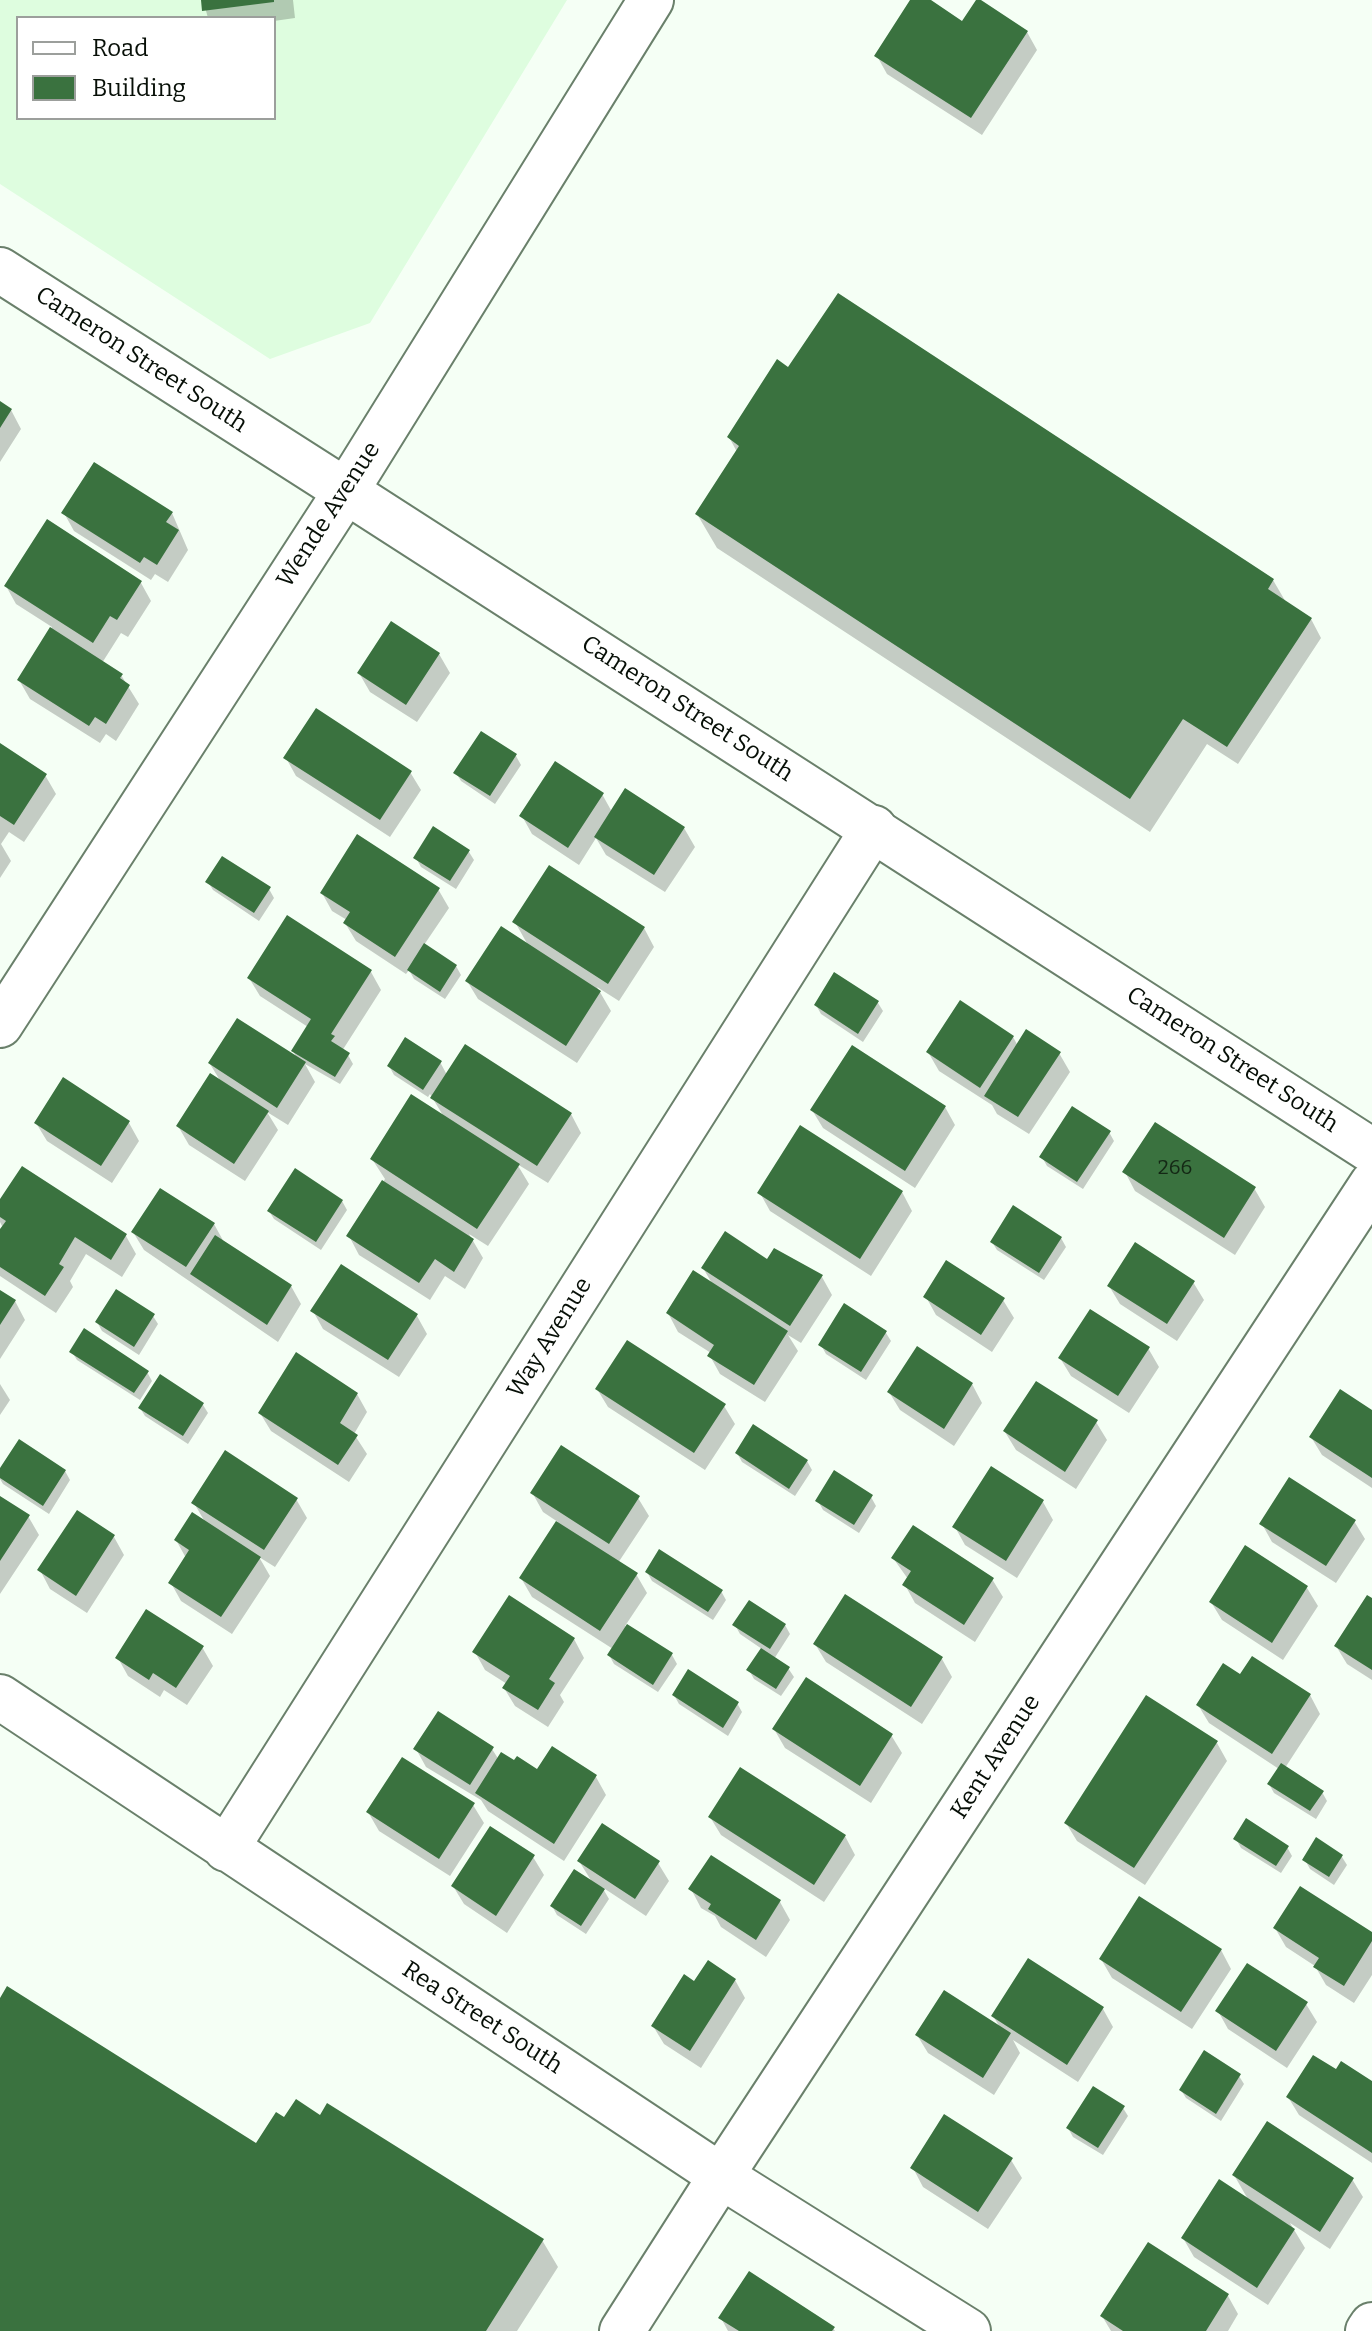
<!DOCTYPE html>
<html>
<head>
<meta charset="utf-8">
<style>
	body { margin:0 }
	#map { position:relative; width:1372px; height:2331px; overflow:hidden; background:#f5fff5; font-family:Bitter,serif }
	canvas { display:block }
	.legend { position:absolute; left:16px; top:16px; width:260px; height:104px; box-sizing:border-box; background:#fff; border:2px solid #9c9f9c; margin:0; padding:10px 14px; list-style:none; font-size:24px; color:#070f07 }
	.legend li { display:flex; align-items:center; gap:16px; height:40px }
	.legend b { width:40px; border:2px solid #9c9f9c }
</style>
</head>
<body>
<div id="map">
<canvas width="1372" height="2331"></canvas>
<ul class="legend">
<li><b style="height:10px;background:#fff"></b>Road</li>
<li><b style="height:22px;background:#3a723f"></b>Building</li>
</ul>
</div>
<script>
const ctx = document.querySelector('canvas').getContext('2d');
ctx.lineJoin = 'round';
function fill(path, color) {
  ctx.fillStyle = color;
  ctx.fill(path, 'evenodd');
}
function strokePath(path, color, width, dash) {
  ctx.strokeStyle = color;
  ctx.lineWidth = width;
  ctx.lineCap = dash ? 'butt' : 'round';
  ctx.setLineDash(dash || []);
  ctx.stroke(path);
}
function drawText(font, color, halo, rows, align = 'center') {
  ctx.font = font + ' Bitter,serif';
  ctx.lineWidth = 6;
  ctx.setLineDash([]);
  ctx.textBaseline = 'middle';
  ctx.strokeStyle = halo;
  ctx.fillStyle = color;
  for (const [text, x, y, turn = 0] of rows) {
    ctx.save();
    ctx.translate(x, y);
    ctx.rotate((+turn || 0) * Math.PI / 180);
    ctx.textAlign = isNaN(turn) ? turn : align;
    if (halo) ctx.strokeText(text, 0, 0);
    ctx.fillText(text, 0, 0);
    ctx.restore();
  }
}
const built = new Path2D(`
	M0,0H567L370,323L270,359L0,184ZM18,18H274V118H18Z`);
const shadow = new Path2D(`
	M203,0H293L295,18L274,21V18H208Z
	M913,0H927L963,24L1027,32L1037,50L982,135L887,74L877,56Z
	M789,370L1273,580L1287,604L1311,619L1321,638L1238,764L1207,744L1150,832L717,548L697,514L737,452L729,437Z
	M0,403L11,410L21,429L0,462Z
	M64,513H172L188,550L168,582L155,574L151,580L74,531Z
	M141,583L151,601L128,637L121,633L102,663L121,675L139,704L116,741L106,734L100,743L30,699L19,680L52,627L16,604L6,586Z
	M439,654L450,673L417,722L370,692L359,673Z
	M481,733L516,756L521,765L495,804L461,781L456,773Z
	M0,746L45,775L56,794L24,842L9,832L1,844L11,861L0,878Z
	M286,758L410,772L421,790L390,837L296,776Z
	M602,794L612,812L684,828L695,847L665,892L606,855L596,838L579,865L532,834L522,816Z
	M434,829L469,852L474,860L456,889L421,867L416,858Z
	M208,882L269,889L274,898L259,921L213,890Z
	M438,889L449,908L424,945L456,966L461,975L445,999L414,979L409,970L406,974L356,941L345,923L347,920L332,911L322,893Z
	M515,922L644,928L654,947L619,1001L597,987L611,1011L577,1063L478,999L467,981L529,947Z
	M371,972L381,990L342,1051L348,1055L353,1064L340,1084L305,1064L315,1082L288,1125L267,1112L278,1130L245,1181L189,1145L178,1126L221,1082L210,1064L298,1060L293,1051L308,1027L260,996L249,978Z
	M835,975L878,1003L883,1011L863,1042L821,1014L816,1005Z
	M1013,1037L1018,1046L1059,1053L1070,1072L1029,1134L997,1114L992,1105L939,1071L928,1052Z
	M440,1062L447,1075L571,1114L581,1133L548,1183L517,1164L529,1184L488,1246L469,1234L483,1258L465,1289L445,1276L430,1300L359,1255L349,1236L385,1179L372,1159L444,1117L430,1094L428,1097L394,1075L389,1066Z
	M945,1107L955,1125L915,1188L823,1128L812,1110Z
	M36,1123H129L139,1141L112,1183L47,1141Z
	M1109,1132L1114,1141L1083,1189L1047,1166L1042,1157Z
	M1125,1172L1254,1188L1265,1207L1235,1255L1135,1191Z
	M902,1192L912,1211L871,1276L770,1211L760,1193Z
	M342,1201L347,1210L321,1250L274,1219L269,1211Z
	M0,1203L126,1236L136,1254L122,1277L86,1254L70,1281L73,1287L56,1313L0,1276V1233L3,1228L0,1222Z
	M214,1224L225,1244L291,1286L301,1304L278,1342L144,1250L133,1232Z
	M1061,1238L1066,1247L1044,1280L997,1250L992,1242Z
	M768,1261L822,1277L832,1295L801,1343L788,1335L798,1351L765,1402L720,1374L710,1356L711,1353L678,1332L668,1313L713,1285L703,1268Z
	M1193,1282L1204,1300L1177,1341L1120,1304L1109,1286Z
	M0,1292L15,1301L25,1320L0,1359Z
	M926,1297L1003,1300L1014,1318L992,1352L936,1315Z
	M845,1306L886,1333L891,1341L866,1380L826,1354L821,1345Z
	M313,1311L417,1316L427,1334L399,1377L323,1329Z
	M153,1316L158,1324L139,1355L102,1331L97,1322Z
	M1148,1348L1159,1367L1129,1413L1071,1376L1060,1358Z
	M72,1352L147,1372L152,1381L140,1400L77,1360Z
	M0,1384L10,1400L0,1415Z
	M972,1384L982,1403L954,1446L900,1410L889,1392Z
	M597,1389L724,1406L735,1424L705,1470L608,1407Z
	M357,1394L367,1412L354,1434L367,1454L349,1482L271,1431L260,1413Z
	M203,1405L208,1413L188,1444L145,1416L140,1408Z
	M1372,1412V1488L1322,1455L1311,1437Z
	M1096,1422L1107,1440L1076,1489L1016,1450L1005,1432Z
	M737,1453L807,1461L812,1470L795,1496L742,1462Z
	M65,1471L70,1480L49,1514L3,1484L0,1479V1472Z
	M533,1494L638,1498L649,1516L618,1563L636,1574L647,1593L625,1626L672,1655L677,1664L658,1692L614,1664L609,1655L613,1649L532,1597L521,1578L558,1522L543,1512Z
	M871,1497L876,1506L859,1533L823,1510L818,1501Z
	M0,1498L28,1516L39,1535L0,1594Z
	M296,1499L307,1518L275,1567L259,1557L270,1576L232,1634L181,1601L171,1583L186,1558L176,1540L205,1522L194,1503Z
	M1043,1502L1053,1520L1017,1578L965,1545L955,1527Z
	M1354,1521L1365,1539L1336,1583L1272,1542L1262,1524Z
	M114,1537L124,1555L87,1613L50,1589L40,1570Z
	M1246,1548L1307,1588L1318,1606L1283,1660L1222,1620L1211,1602Z
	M893,1558L992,1579L1003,1597L975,1642L915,1603L905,1585L908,1579Z
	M647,1572L721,1591L726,1600L713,1620L652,1581Z
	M1372,1601V1680L1347,1664L1336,1646Z
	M735,1625H785L790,1634L774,1659L788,1668L794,1677L781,1696L754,1679L749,1670L762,1649L740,1634Z
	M574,1639L584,1658L560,1695L564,1702L548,1727L515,1706L504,1688L507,1684L485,1670L475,1652Z
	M815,1644L942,1659L952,1677L922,1724L826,1662Z
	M202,1647L213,1666L187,1705L164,1690L160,1697L128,1676L118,1658Z
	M1241,1677L1310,1695L1320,1714L1285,1768L1322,1792L1327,1801L1316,1819L1274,1793L1269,1784L1279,1769L1209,1723L1198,1705Z
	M674,1695L737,1703L742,1712L728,1736L679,1704Z
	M774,1729L891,1735L902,1753L871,1803L785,1748Z
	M1217,1743L1227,1761L1145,1885L1077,1841L1066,1823Z
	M416,1749H492L499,1760L538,1771L596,1777L606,1795L564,1861L488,1811L481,1800L426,1767Z
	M473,1805L484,1823L450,1876L379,1831L368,1812Z
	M710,1817L845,1836L855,1855L824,1902L721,1835Z
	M1236,1839L1287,1847L1292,1856L1281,1873L1241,1848Z
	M533,1857L544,1875L507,1933L464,1904L453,1886Z
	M1342,1857L1347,1865L1334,1885L1310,1869L1305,1860Z
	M579,1861L658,1863L669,1881L646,1916L602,1887L609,1899L586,1934L557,1915L552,1906L592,1882Z
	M691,1889L780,1902L790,1920L766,1957L721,1927L715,1916L701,1908Z
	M1275,1928L1372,1935V1975L1354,2003L1326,1985L1315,1966L1286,1947Z
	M1221,1950L1231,1969L1192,2029L1112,1978L1101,1959Z
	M1029,1961L1103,2009L1113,2027L1078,2082L1013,2040L1020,2053L994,2095L928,2053L917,2035L1001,2029L993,2016Z
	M735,1980L745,1998L701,2068L664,2044L653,2026L695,1983Z
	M0,2001L257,2146L542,2240L558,2267L517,2331H0Z
	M1306,2004L1317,2022L1287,2068L1228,2029L1218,2011Z
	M1336,2072L1372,2083V2163L1299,2115L1288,2097Z
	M1239,2076L1244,2084L1221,2121L1186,2098L1181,2090Z
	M1123,2108L1128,2116L1103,2155L1073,2137L1068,2128Z
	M1011,2160L1022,2178L988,2229L923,2187L913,2168Z
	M1234,2175L1352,2179L1363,2197L1330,2249L1290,2223L1305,2248L1268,2305L1194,2257L1183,2238L1249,2201Z
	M1228,2296L1238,2314L1228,2331H1111L1102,2316Z
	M721,2318L833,2328L835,2331H728Z`);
const building = new Path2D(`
	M201,0H274V2L202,11Z
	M910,0H931L962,21L976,0H981L1028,31L971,118L874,56Z
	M838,293L1274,579L1268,589L1312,618L1227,747L1183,719L1130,799L695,514L739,446L727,437L777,359L788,367Z
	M0,401L12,409L0,428Z
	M94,462L173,512L166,522L179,530L157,565L144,557L140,563L61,513Z
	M47,519L142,581L117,620L110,616L93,643L4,586Z
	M391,621L440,653L406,705L357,673Z
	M50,627L123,674L120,678L130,685L106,724L95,717L89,726L17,680Z
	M316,708L412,771L380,820L283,758Z
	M481,731L517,754L490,796L453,773Z
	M0,743L47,774L14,825L0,816Z
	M555,761L604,793L568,848L519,816Z
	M625,788L685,827L654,875L594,837Z
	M433,826L470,850L450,881L413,858Z
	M357,834L440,888L395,957L343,923L350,912L320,893Z
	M222,856L271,887L254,913L205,882Z
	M549,865L645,927L608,984L512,922Z
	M287,915L372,970L331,1034L335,1036L331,1041L350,1053L335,1077L291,1051L311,1019L247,978Z
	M501,926L601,991L566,1046L465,981Z
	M424,943L457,965L440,992L407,970Z
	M834,972L879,1001L858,1034L814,1005Z
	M960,1000L1014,1036L980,1088L926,1052Z
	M237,1018L306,1062L277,1108L208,1063Z
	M1026,1029L1061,1052L1018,1117L984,1096Z
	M405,1037L442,1061L423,1090L387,1066Z
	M465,1044L572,1113L537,1166L430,1098Z
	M852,1045L946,1106L905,1171L810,1110Z
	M210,1073L269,1111L234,1164L176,1126Z
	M63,1077L130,1121L101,1166L34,1123Z
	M411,1094L520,1164L477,1229L370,1159Z
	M1072,1106L1111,1131L1077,1182L1039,1157Z
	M1155,1122L1256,1187L1224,1238L1122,1172Z
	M800,1125L903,1191L860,1259L757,1193Z
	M22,1166L127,1234L111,1260L75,1237L59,1264L64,1267L45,1296L0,1267V1229L6,1221L0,1217V1199Z
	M295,1168L343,1200L316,1242L267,1211Z
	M382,1180L474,1239L454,1272L435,1259L419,1283L346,1236Z
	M160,1188L215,1223L186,1267L131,1232Z
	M1013,1205L1062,1237L1039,1273L990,1242Z
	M725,1231L767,1259L774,1248L823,1275L790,1326L701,1268Z
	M215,1235L292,1285L267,1325L190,1274Z
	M1135,1242L1195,1281L1167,1324L1107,1286Z
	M946,1260L1005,1298L981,1335L923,1297Z
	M341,1264L418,1314L388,1360L310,1311Z
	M693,1270L788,1331L754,1385L707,1356L714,1345L666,1313Z
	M116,1289L155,1314L134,1347L95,1322Z
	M0,1290L16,1300L0,1325Z
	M844,1303L887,1331L861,1372L818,1345Z
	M1090,1309L1150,1347L1118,1396L1058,1358Z
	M84,1328L149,1371L134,1393L69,1352Z
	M627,1340L726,1404L694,1453L595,1389Z
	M917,1346L973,1383L944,1429L887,1392Z
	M296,1352L358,1393L340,1423L358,1435L338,1465L258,1413Z
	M160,1374L204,1403L183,1436L138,1408Z
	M1036,1381L1098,1420L1065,1472L1003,1431Z
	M1340,1389L1372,1410V1478L1309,1437Z
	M753,1424L808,1460L789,1489L735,1453Z
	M19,1439L66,1470L43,1506L0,1478V1468Z
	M561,1445L640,1496L609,1544L530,1493Z
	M225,1450L298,1498L264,1550L191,1503Z
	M991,1466L1044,1500L1006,1561L952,1527Z
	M834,1470L873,1495L854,1525L815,1501Z
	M1289,1477L1356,1520L1326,1566L1259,1524Z
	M0,1496L30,1515L0,1561Z
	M77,1510L115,1535L76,1596L37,1570Z
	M192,1512L261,1557L221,1617L168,1583L189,1550L174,1540Z
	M556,1521L638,1573L600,1631L519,1578Z
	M913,1525L994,1578L964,1625L902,1585L911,1571L891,1558Z
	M1245,1545L1308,1586L1272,1643L1209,1602Z
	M659,1549L723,1590L708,1612L645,1572Z
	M845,1594L943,1657L911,1707L813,1644Z
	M509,1595L575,1638L549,1679L555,1683L538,1710L502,1688L510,1676L472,1652Z
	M1367,1595L1372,1598V1670L1334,1646Z
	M749,1600L786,1624L770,1649L732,1625Z
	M146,1609L204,1646L176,1688L153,1673L149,1680L115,1658Z
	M627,1624L673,1653L653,1685L607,1655Z
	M761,1648L790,1667L776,1689L746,1670Z
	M1252,1656L1311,1694L1272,1754L1196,1705L1223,1663L1240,1674Z
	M688,1669L739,1702L723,1728L672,1695Z
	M806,1677L893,1734L860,1786L772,1729Z
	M1146,1695L1218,1741L1134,1868L1064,1823Z
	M438,1711L494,1747L470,1785L413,1749Z
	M552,1746L597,1775L554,1844L475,1793L501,1752L514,1760L517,1756L537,1769Z
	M402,1757L475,1803L439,1859L366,1812Z
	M1281,1763L1324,1791L1310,1811L1267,1784Z
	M740,1767L846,1835L814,1885L708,1817Z
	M1246,1818L1289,1846L1276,1866L1233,1839Z
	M602,1823L660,1861L635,1899L577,1861Z
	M490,1826L535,1855L496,1916L451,1886Z
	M1316,1837L1343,1855L1329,1877L1302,1860Z
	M711,1855L781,1900L756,1940L708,1909L711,1904L688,1889Z
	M574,1869L605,1889L581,1926L550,1906Z
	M1300,1886L1372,1932V1941L1344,1986L1313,1967L1319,1958L1273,1928Z
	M1139,1896L1222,1949L1181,2012L1099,1959Z
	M1028,1958L1104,2007L1067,2065L991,2016Z
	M708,1960L736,1979L690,2051L651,2026L684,1974L694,1981Z
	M1247,1963L1308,2002L1276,2051L1215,2011Z
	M7,1986L256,2143L276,2112L284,2117L296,2099L320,2115L327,2103L544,2239L486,2331H0V1998Z
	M944,1990L1011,2033L983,2078L915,2035Z
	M1204,2050L1241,2074L1216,2114L1179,2090Z
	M1313,2055L1336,2069L1341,2061L1372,2081V2153L1286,2097Z
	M1093,2086L1125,2106L1098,2148L1066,2128Z
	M944,2114L1013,2158L978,2212L910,2168Z
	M1267,2121L1354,2178L1320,2232L1232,2175Z
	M1219,2179L1295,2229L1257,2288L1181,2238Z
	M1148,2242L1229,2294L1206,2331H1123L1100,2316Z
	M749,2271L835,2327L832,2331H739L718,2318Z`);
const minor = new Path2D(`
	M0,270L346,491
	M0,1697L721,2176L968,2331
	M226,1849L874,828
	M622,2331L721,2176L1372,1184
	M1368,2331L1372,2325`);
const tertiary = new Path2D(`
	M346,491L1372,1151
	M0,1025L346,491L651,0`);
const numberNames = [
	["266",1175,1168]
];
const streetNames = [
	["Cameron Street South",141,360,33],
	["Wende Avenue",329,515,-57],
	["Cameron Street South",687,709,33],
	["Cameron Street South",1232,1060,33],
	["Way Avenue",550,1338,-58],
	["Kent Avenue",996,1757,-57],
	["Rea Street South",482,2018,33]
];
fill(built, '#defddf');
fill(shadow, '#0003');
fill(building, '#3a723f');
strokePath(minor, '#6a806b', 48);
strokePath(tertiary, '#6a806b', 48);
strokePath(minor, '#fff', 44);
strokePath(tertiary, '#fff', 44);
drawText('20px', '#142815', null, numberNames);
drawText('24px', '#070f07', '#fff', streetNames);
</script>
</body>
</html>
